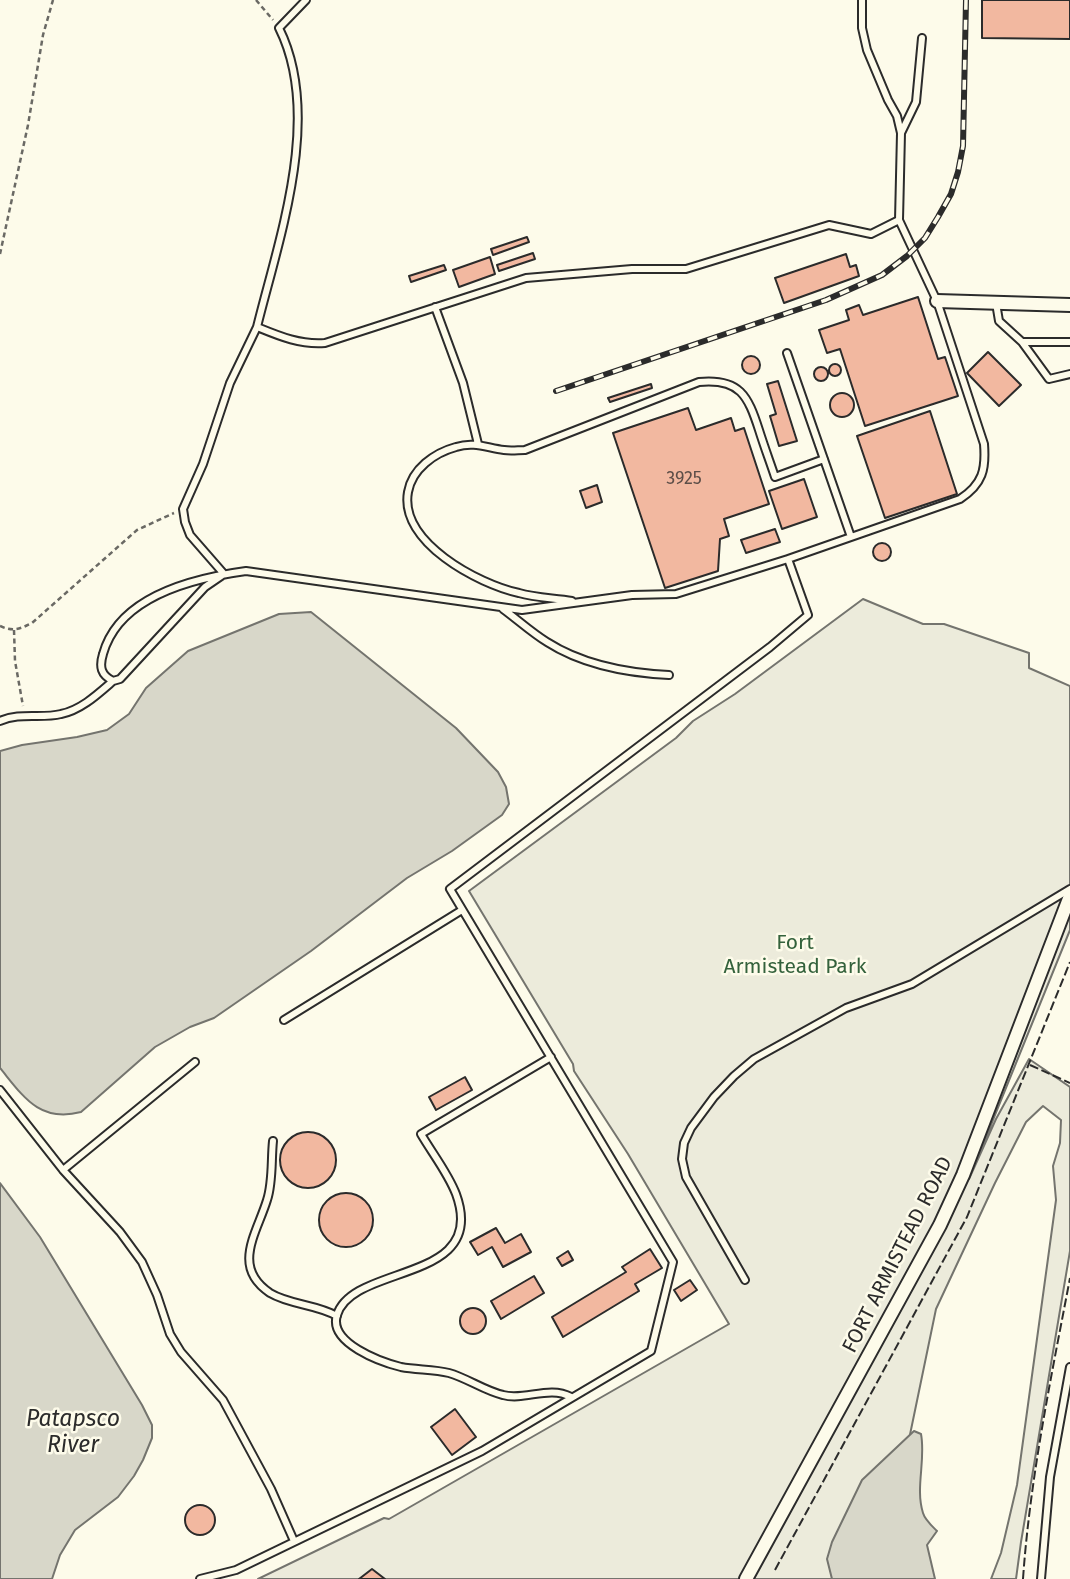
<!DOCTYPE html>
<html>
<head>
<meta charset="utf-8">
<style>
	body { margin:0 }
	canvas { display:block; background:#fdfbea }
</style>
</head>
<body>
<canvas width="1070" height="1579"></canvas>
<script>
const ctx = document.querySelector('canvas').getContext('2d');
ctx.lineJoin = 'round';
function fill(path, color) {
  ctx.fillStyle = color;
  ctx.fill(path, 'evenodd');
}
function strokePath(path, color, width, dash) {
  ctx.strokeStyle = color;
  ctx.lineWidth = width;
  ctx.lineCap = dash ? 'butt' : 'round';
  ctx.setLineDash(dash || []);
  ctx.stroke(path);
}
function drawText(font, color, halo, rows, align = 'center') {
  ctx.font = font + ' "Fira Sans",sans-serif';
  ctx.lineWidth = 5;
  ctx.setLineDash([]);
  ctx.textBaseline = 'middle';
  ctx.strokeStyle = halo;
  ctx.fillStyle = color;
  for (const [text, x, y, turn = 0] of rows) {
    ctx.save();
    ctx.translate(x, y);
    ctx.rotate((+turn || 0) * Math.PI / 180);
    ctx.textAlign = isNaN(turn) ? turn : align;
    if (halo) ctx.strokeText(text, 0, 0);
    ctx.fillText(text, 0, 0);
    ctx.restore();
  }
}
const green = new Path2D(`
	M863,599L923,624H944L1029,653V668L1070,686V930L969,1179L996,1119L1029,1059L1070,1087V1251L1021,1542L1016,1579H991L1001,1553L1017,1485L1056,1200L1053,1166L1060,1143L1061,1120L1043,1106L1026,1122L995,1183L936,1309L889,1536L861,1579H258L384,1518L389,1519L729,1324L628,1154L574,1071L573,1064L469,891L676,738L693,721L735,694Z`);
const water = new Path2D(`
	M311,612L456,728L498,772L506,787L509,804L502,815L452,851L407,878L311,951L214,1018L190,1027L155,1047L81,1112C39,1123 23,1096 0,1068V751L22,745L77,737L107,730L129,714L146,688L188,651L279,614Z
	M0,1183L40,1237L142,1405L152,1425V1438L143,1460L134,1476L118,1497L75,1530L60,1555L52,1579H0Z
	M914,1431L921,1434C926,1460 915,1488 923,1513C925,1520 932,1526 937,1531L927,1545L935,1579H832L827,1559L832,1542L862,1480Z`);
const building = new Path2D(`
	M982,0H1070V39L982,38Z
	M527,237L529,242L493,255L491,249Z
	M533,253L535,259L499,271L497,265Z
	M846,254L850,267L856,265L859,276L784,303L775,278Z
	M490,257L495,274L459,287L453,270Z
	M444,265L446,270L411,282L409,276Z
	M918,297L938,359L945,357L958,396L865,426L840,349L827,353L819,330L849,320L846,310L859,305L863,315Z
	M988,352L1021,385L999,406L967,373Z
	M742 365a9 9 0 1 1 18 0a9 9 0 1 1-18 0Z
	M829 370a6 6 0 1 1 12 0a6 6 0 1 1-12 0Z
	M814 374a7 7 0 1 1 14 0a7 7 0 1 1-14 0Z
	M778,381L797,441L779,446L770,416L776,414L767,384Z
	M651,384L652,388L610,402L608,398Z
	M830 405a12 12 0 1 1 24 0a12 12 0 1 1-24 0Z
	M688,408L696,430L731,418L735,431L744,428L769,504L724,519L729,536L720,539L718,571L665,588L613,433Z
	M930,411L957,494L885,518L857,436Z
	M804,479L817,517L782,529L769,491Z
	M597,485L602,502L586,508L580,491Z
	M775,529L780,542L746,553L741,540Z
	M873 552a9 9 0 1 1 18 0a9 9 0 1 1-18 0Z
	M465,1077L472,1090L436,1110L429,1097Z
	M280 1160a28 28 0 1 1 56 0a28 28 0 1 1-56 0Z
	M319 1220a27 27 0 1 1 54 0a27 27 0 1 1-54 0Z
	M496,1228L505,1243L521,1234L531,1252L503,1267L492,1247L478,1255L470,1242Z
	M650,1249L662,1268L635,1284L639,1291L563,1337L552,1317L626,1272L622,1267Z
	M568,1251L573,1260L562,1266L557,1258Z
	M534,1276L544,1293L501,1319L491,1301Z
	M690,1280L697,1290L681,1301L674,1290Z
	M460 1321a13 13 0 1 1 26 0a13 13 0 1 1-26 0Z
	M455,1409L476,1437L452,1455L431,1427Z
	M185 1520a15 15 0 1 1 30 0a15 15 0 1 1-30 0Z
	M372,1569L385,1579H359Z`);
const path = new Path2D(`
	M256,0L273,20
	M0,254L28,125L43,35L53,0
	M0,626C13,632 20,629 32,623L137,530L174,513
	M14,630L15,661L23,706`);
const service = new Path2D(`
	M901,133L916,102L922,38
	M996,303L999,321L1022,342
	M435,307L463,383L478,444
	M257,327C279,238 323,116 279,28L306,0
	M1070,342H1022L1049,379L1070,374
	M787,353L851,537
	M788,559L960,499C983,484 986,469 984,444L937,301L899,220L901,133L897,116L888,100L867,50L862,28V0
	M224,574L190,535L185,522L183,509L203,464L230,383L257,327C279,336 300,345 325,343L526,278L632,269H686L829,225L871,234L899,220
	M572,601C555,598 536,598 519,593C478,584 399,542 408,492C412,469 434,453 456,447C474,441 487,448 504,450C511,451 518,450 525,450L699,382C740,378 748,396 759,430C764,446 770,462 775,477L824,459
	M503,609C518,620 532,633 547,642C583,665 628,673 669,675
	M0,721C20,712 41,719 61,714C81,710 98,694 113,681
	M284,1020L462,910
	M551,1057L421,1134C432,1153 448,1173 456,1194C489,1284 353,1263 337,1315C328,1343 381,1362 401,1367C417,1370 434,1369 449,1373C467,1378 485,1391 503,1395C525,1401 549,1385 571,1397
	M0,1090L63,1170L120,1232L142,1262L157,1295L170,1334L181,1352L223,1400L271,1489L294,1541
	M273,1141C271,1160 273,1182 267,1200C257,1233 231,1267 270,1293C290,1305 316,1304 337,1316
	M63,1170L195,1062
	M745,1280L686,1177L682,1159L684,1143L691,1128L714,1097L734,1076L754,1059L846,1008L912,984L1070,889
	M200,1579L236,1570L482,1451L651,1351L673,1262L450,889L770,647L808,615L788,559L676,594L632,595L522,610L246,571C194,578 119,596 103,654C99,667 101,675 113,681L120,679L205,587L224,574
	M1041,1579L1050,1477L1070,1367`);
const minor = new Path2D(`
	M937,301L1070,305
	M746,1579L940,1225L963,1175L1070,896`);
const rail = new Path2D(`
	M556,391L826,300L882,275L907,256L925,238L938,217L951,194L958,172L963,146L966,0`);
const fence = new Path2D(`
	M1030,1065L1070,1083
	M775,1570L967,1217L1070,962
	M1023,1579C1030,1478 1051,1378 1070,1278`);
const numberNames = [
	["3925",684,479]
];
const parkNames = [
	["Fort",795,943],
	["Armistead Park",795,967]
];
const streetNames = [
	["FORT ARMISTEAD ROAD",898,1255,-63]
];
const waterNames = [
	["Patapsco",73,1420],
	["River",73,1446]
];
fill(green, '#ecebdb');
strokePath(green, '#74746e', 2);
fill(water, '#d8d7c9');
strokePath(water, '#74746e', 2);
fill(building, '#f2b8a0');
strokePath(building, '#2b2b2b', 2);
strokePath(service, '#2b2b2b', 10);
strokePath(minor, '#2b2b2b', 16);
strokePath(path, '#6a6964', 2.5, [5, 3.5]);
strokePath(service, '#fdfbea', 6);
strokePath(minor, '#fdfbea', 12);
strokePath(rail, '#2b2b2b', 6);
strokePath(rail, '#fdfbea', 3.5, [10]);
strokePath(fence, '#2b2b2b', 2, [9, 3.5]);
drawText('18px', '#5d4e48', null, numberNames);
drawText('21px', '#34623c', '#fdfbea', parkNames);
drawText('21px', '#2b2b2b', '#fdfbea', streetNames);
drawText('italic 23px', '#2b2b2b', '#fdfbea', waterNames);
</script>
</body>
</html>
